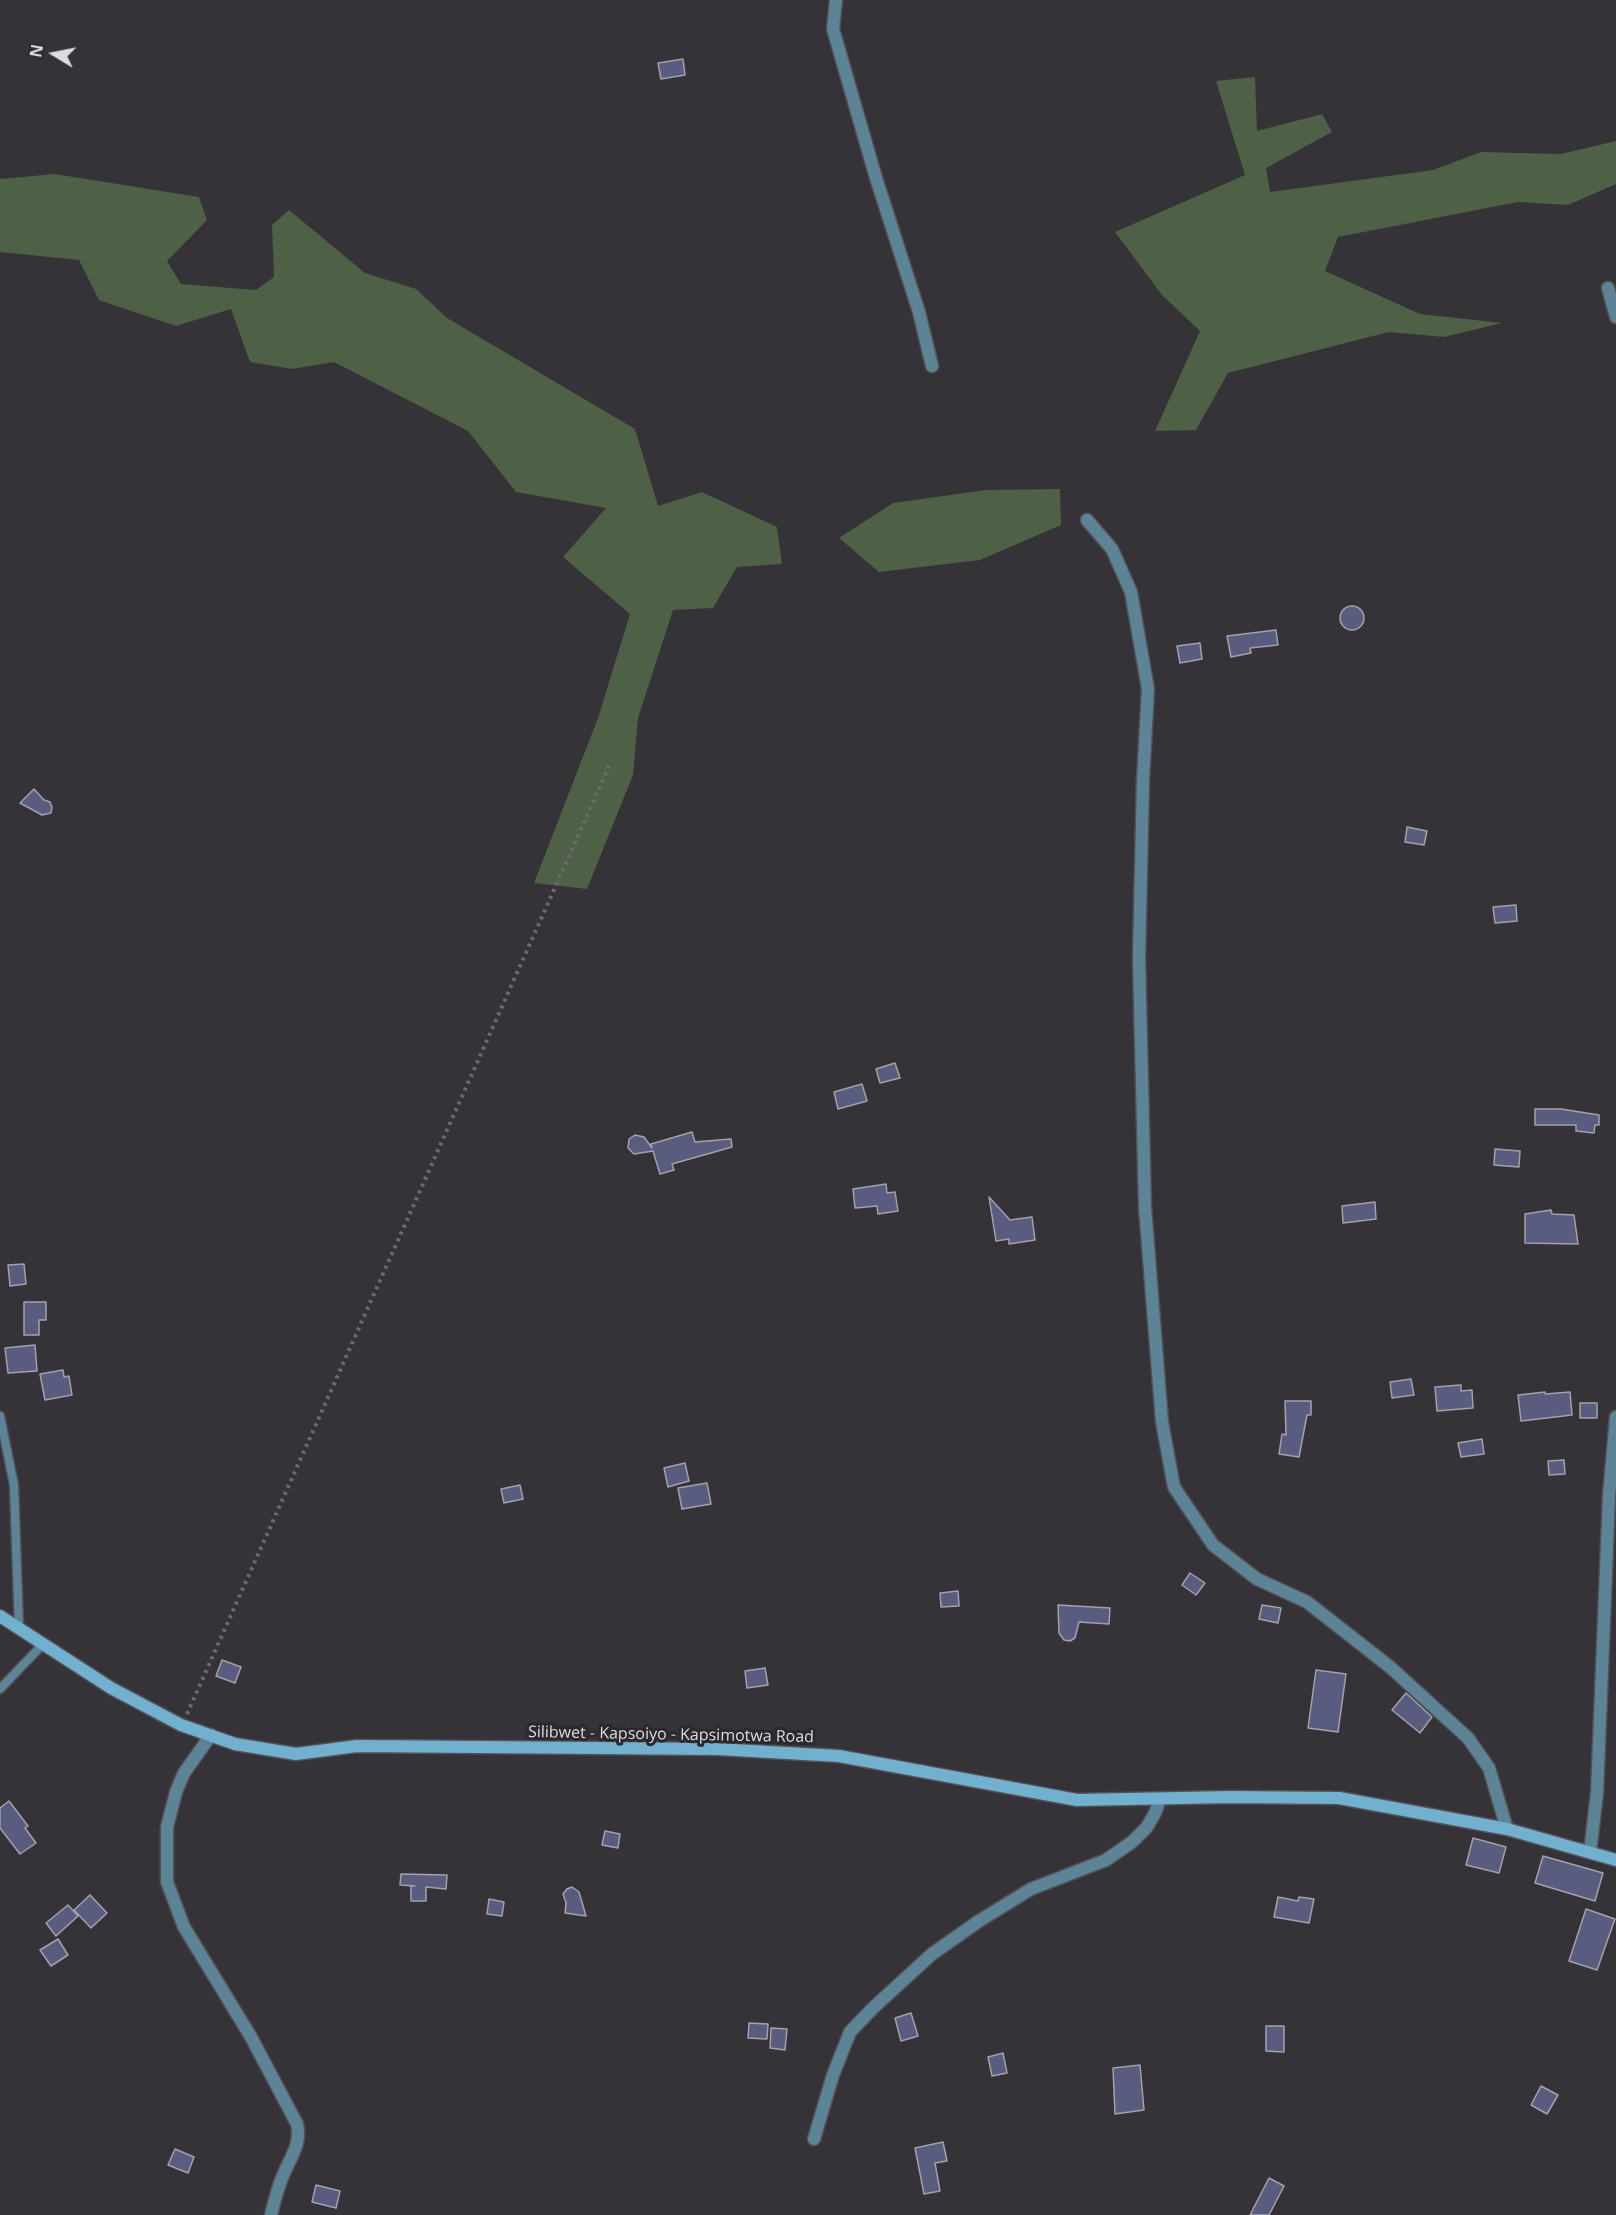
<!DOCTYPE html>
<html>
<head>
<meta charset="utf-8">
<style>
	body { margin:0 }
	#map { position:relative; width:1616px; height:2215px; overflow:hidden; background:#353238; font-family:"Open Sans",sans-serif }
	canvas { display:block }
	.north { position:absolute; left:24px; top:24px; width:60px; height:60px; -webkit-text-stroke:4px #2b282e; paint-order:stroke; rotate:280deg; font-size:16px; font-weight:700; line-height:24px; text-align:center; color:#dedce0 }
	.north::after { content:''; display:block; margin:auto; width:21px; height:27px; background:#dedce0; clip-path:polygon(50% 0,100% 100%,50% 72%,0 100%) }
</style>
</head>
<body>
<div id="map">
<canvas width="1616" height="2215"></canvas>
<div class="north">N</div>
</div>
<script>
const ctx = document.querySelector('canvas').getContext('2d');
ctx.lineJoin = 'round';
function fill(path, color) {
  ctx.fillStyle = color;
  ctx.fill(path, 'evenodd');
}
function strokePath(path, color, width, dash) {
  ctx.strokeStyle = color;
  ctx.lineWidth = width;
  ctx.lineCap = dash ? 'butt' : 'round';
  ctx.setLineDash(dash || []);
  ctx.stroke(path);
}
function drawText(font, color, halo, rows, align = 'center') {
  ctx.font = font + ' "Open Sans",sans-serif';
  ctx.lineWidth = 6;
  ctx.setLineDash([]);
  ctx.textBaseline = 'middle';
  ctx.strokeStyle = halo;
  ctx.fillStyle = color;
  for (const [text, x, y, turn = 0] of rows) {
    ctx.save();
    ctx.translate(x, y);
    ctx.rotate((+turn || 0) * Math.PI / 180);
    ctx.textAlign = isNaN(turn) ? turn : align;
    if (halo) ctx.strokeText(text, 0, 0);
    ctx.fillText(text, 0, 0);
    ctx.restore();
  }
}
const green = new Path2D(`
	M1255,77L1257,131L1322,114L1332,132L1266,168L1270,192L1433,170L1481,152L1561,154L1616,141V184L1568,205L1518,202L1338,237L1325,271L1420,314L1502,323L1444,337L1389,332L1228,373L1196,430L1155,431L1200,331L1162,295L1115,232L1245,175L1216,81Z
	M55,174L199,197L207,220L167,261L181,284L256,290L274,277L272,225L289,210L365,273L416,289L447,318L635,429L658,506L702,492L777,527L782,564L737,567L713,608L673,610L638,718L633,775L587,889L534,883L598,718L630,614L563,557L606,508L516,492L468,431L334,362L292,369L250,362L231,309L176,326L99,300L79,260L0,252V179Z
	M1060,489L1061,525L980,560L879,572L839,538L893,503L986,490Z`);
const building = new Path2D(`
	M683,59L685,75L661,79L658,63Z
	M1340 618a12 12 0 1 1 24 0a12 12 0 1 1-24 0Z
	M1276,630L1278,645L1250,648L1251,653L1231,657L1227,636Z
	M1200,643L1202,659L1180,663L1177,646Z
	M34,789L44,800L50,802L52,807L51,813L42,815L20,803Z
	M1407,827L1427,831L1424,845L1405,842Z
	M1516,905L1517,921L1495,923L1493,907Z
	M895,1063L900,1078L880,1083L876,1069Z
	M862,1084L867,1101L838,1109L834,1092Z
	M1535,1109H1561L1599,1115V1125H1595L1594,1133L1576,1131V1125H1535Z
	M692,1132L695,1142L731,1139L732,1147L672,1164L674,1170L660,1174L653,1151L634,1154L628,1148L629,1139L635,1135L644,1137L652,1148L651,1144Z
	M1495,1149L1520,1151L1519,1167L1494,1165Z
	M886,1184L887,1193L895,1192L898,1211L878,1214L877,1206L855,1208L853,1189Z
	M989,1197L1010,1220L1032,1217L1035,1240L1009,1244V1239L996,1241Z
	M1375,1202L1376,1219L1343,1223L1342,1206Z
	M1551,1210L1552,1214L1574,1215L1578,1244L1525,1243V1214Z
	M24,1264L26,1284L10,1286L8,1265Z
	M24,1302H46V1320H39V1335H24Z
	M35,1345L37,1371L8,1373L5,1348Z
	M63,1370L64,1377L69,1376L72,1395L45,1400L40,1374Z
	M1411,1379L1414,1395L1392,1398L1390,1382Z
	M1461,1385V1391L1472,1390L1473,1408L1437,1411L1435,1387Z
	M1545,1392V1394L1570,1392L1572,1415L1521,1421L1518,1395Z
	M1285,1401H1311V1415H1307L1299,1457L1279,1454L1282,1434L1286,1435Z
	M1580,1403H1597V1418H1580Z
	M1482,1439L1484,1454L1461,1457L1458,1443Z
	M1564,1460L1565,1474L1549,1475L1548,1461Z
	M685,1463L689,1481L668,1487L664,1468Z
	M707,1483L711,1504L682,1509L678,1488Z
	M520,1485L523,1499L504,1503L501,1489Z
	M1190,1573L1205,1583L1196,1595L1182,1585Z
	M958,1591L959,1606L941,1607L940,1593Z
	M1058,1605L1110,1608L1109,1624L1079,1622L1075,1638L1070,1641L1064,1640L1059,1633Z
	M1262,1605L1281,1608L1278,1623L1259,1619Z
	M222,1660L241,1667L235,1683L216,1676Z
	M765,1668L768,1685L747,1688L745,1671Z
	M1316,1670L1346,1674L1338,1732L1308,1728Z
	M1406,1693L1432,1717L1420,1733L1392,1710Z
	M9,1801L28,1826L25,1828L36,1843L20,1854L0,1828V1808Z
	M605,1831L620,1834L618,1848L602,1845Z
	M1473,1838L1506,1847L1499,1873L1466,1865Z
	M1543,1856L1603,1873L1595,1901L1535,1883Z
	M401,1874L447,1875L446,1889L426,1887V1901H411V1886H415L400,1885Z
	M572,1887L579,1892L586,1916L565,1913L566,1903L563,1894L567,1889Z
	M90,1895L107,1913L91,1928L74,1910Z
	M1278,1897L1298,1901L1299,1897L1314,1899L1309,1923L1274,1917Z
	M489,1899L504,1902L502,1916L487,1914Z
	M68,1905L78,1916L56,1936L46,1923Z
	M1586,1909L1615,1919L1597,1970L1569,1961Z
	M58,1939L68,1955L51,1966L40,1950Z
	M911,2013L918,2036L901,2041L895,2018Z
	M749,2023L768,2024L767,2039L748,2038Z
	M1266,2026H1284V2052L1266,2051Z
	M771,2028L787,2029L785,2050L770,2048Z
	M1003,2053L1007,2073L992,2076L988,2057Z
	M1140,2065L1144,2110L1115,2114L1113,2068Z
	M1541,2086L1558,2095L1547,2114L1531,2105Z
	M943,2142L947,2161L935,2163L940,2191L924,2194L915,2148Z
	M175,2149L194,2157L188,2173L168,2165Z
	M1269,2178L1284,2186L1269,2215H1250Z
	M316,2185L340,2191L336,2208L312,2202Z`);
const path = new Path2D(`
	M187,1714L610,764`);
const lane = new Path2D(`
	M0,1416L14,1485L19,1628
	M0,1689L43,1644`);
const street = new Path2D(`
	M836,0L833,29L876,178L919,312L932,366
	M1608,288L1616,317
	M1087,520L1112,549L1131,592L1148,689L1143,780L1139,959L1145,1207L1162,1422L1174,1487L1213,1545L1257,1579L1307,1602L1390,1667L1468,1738L1489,1768L1507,1829
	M211,1735L184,1773L176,1792L167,1827V1882L184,1927L251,2037L297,2124C302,2145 289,2159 282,2178C277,2190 274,2203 271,2215
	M1590,1852L1597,1793L1609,1496L1616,1417
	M814,2139L833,2075L850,2032L873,2008L932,1954L979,1921L1031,1889L1106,1860L1132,1842L1147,1827L1155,1813L1160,1799`);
const secondary = new Path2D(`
	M0,1616L111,1688L181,1725L235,1744L296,1754L357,1746L717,1749L839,1756L1077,1800L1230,1797L1339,1798L1507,1829L1616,1860`);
const streetNames = [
	["Silibwet - Kapsoiyo - Kapsimotwa Road",671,1735,1]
];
fill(green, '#4e6045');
fill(building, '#5a5c7f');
strokePath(building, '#a1a2aa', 1.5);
strokePath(lane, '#535156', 11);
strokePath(street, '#535156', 15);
strokePath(secondary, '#535156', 15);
strokePath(path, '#6d6a70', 4, [3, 4.5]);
strokePath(lane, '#5d8397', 8);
strokePath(street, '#5d8397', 12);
strokePath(secondary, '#71b0cf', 12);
drawText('16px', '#dedce0', '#2b282e', streetNames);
</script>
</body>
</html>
